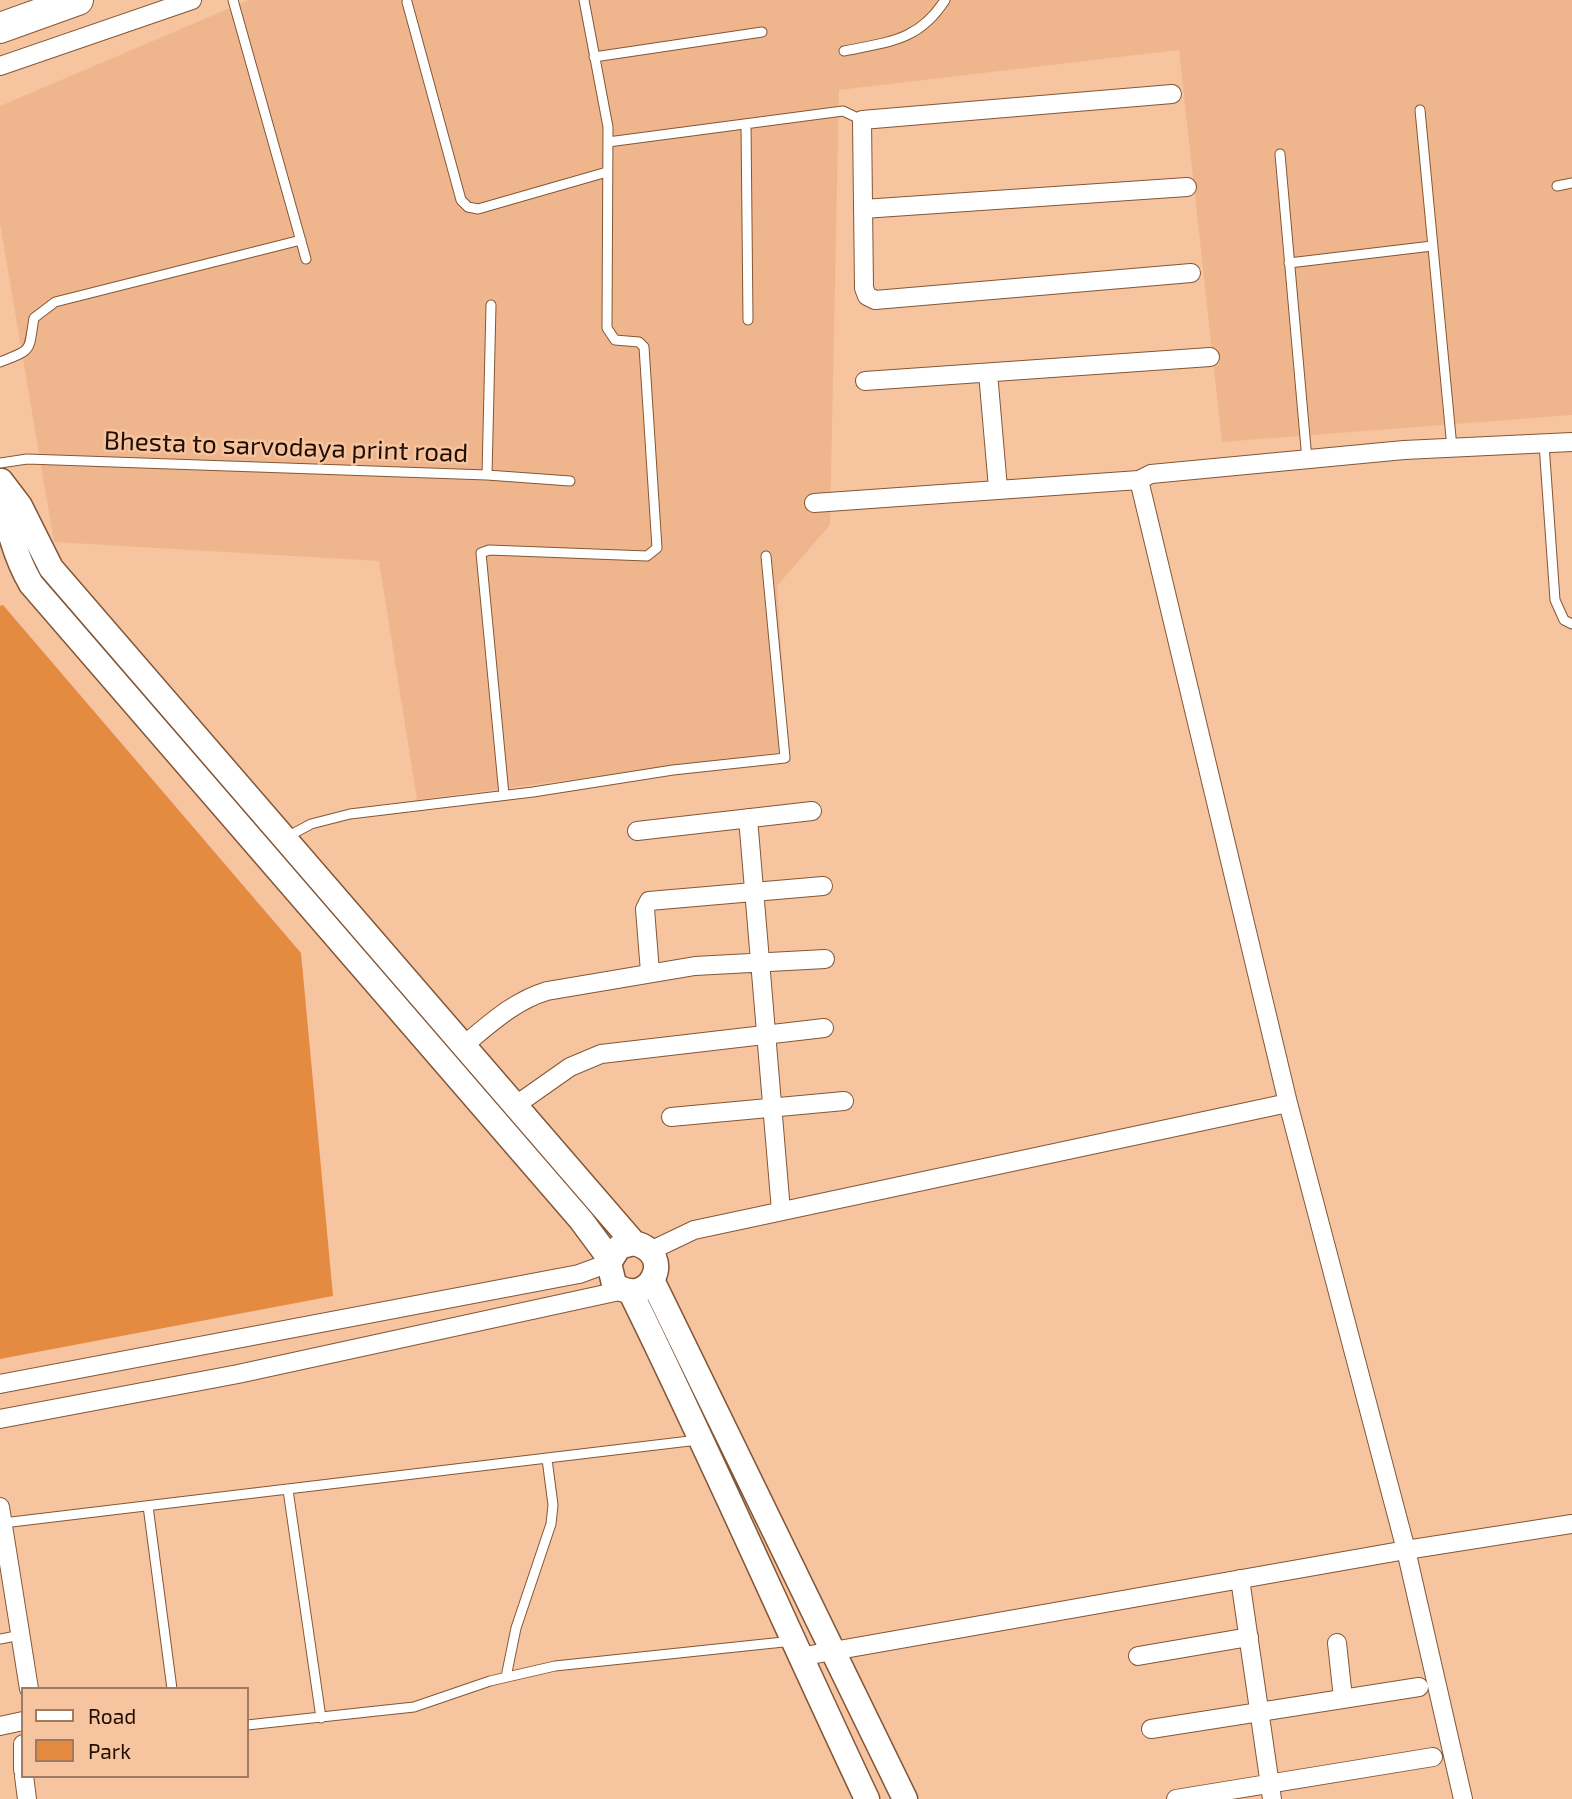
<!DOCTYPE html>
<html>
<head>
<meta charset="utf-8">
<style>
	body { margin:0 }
	#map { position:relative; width:1572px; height:1799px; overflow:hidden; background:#f7c4a0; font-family:"Exo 2",sans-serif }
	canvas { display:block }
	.legend { position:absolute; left:21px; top:1687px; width:228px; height:91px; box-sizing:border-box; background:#f7c4a0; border:2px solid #a17b61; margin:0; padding:9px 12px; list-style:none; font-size:21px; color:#200e03 }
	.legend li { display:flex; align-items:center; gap:14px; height:35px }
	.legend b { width:35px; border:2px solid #a17b61 }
</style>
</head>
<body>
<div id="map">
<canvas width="1572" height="1799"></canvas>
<ul class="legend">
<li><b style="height:9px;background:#fff"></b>Road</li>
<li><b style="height:19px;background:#e58b41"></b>Park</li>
</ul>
</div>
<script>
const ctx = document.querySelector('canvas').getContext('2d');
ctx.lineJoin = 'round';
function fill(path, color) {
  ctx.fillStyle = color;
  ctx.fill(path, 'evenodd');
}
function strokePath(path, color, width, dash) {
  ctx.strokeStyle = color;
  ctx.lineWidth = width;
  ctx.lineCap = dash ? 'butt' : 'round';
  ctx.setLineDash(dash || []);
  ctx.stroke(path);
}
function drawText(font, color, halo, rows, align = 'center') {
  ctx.font = font + ' "Exo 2",sans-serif';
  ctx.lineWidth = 5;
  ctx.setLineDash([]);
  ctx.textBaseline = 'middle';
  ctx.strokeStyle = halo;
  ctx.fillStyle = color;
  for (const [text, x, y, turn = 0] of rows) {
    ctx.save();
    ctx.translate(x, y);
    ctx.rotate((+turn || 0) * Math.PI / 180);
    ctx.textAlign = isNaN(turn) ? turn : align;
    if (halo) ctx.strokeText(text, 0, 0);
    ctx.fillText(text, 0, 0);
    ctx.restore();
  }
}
const built = new Path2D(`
	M249,0H1572V415L1222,442L1179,50L839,90L830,525L777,586L788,751L417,800L379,561L54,542L0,223V106Z`);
const green = new Path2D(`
	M3,605L301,953L333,1296L0,1359V606Z`);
const service = new Path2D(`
	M233,0L306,259
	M407,2L461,200L468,207L478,209L607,172
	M844,51C888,42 919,41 945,0
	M594,57L762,32
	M1420,110L1452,448
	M746,124L748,320
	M608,142L843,111L862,120
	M1280,154L1307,460
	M1557,186L1572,183
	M1289,263L1432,246
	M0,362C34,349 28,352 34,318L55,302L301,240
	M1544,444L1555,600L1564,620L1572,624
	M0,463L27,459L487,475L570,481
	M487,475L491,305
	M504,795L481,553L489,550L647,556L657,548L644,347L639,342L615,340L607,328L608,127L584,0
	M285,838L311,824L350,814L533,792L673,770L785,758L766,556
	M288,1490L321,1718
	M148,1506L172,1689
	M3,1523L698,1440
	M0,1639L21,1635
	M506,1677L516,1628L551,1524L553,1505L547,1459
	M247,1725L414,1707L490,1681L555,1666L793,1641`);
const minor = new Path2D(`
	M0,66L192,0
	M1172,94L862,120L864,288L867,296L875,300L1191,273
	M863,209L1187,187
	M988,373L998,488
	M865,381L1210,357
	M814,503L1139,480
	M748,818L781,1211
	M637,831L812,811
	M650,972L645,909L649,901L823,886
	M464,1045C491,1023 514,1001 547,991L695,966L825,959
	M516,1105L570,1067L601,1054L824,1028
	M671,1117L844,1101
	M650,1251L694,1230L1288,1103L1139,480L1151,474L1404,450L1572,442
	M0,1384L579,1274L609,1263
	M0,1419L238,1374L624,1290
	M0,1507L29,1689
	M1240,1579L1272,1799
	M1337,1643L1343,1698
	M1138,1656L1249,1637
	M799,1657L1406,1550L1288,1103
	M0,1726L23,1721
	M1151,1729L1419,1687
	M23,1744V1770
	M24,1776L27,1799
	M1176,1799L1433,1757
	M1463,1799L1406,1550L1572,1524`);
const secondary = new Path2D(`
	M1,481L20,506L51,568L634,1243C678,1254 648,1311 614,1284L609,1263L619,1247L634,1243
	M1,483C5,519 13,553 31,584L581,1220L610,1259
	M652,1280L905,1799
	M630,1291C713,1459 787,1630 867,1799`);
const trunk = new Path2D(`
	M0,28L78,0`);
const streetNames = [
	["Bhesta to sarvodaya print road",286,447,2]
];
fill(built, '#efb68e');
fill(green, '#e58b41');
strokePath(service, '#835736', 11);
strokePath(minor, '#835736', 20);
strokePath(secondary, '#835736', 27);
strokePath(trunk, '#835736', 32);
strokePath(service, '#fff', 9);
strokePath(minor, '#fff', 18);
strokePath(secondary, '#fff', 24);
strokePath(trunk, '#fff', 30);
drawText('26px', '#200e03', '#f7c4a0', streetNames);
</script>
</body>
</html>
